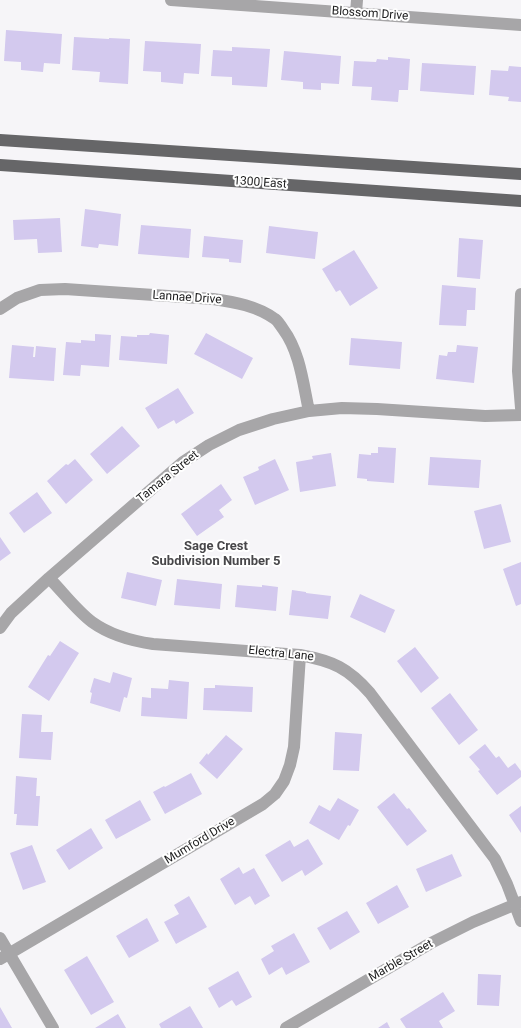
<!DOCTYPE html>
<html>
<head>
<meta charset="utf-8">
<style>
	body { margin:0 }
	canvas { display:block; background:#f6f5f8 }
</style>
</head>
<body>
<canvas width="521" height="1028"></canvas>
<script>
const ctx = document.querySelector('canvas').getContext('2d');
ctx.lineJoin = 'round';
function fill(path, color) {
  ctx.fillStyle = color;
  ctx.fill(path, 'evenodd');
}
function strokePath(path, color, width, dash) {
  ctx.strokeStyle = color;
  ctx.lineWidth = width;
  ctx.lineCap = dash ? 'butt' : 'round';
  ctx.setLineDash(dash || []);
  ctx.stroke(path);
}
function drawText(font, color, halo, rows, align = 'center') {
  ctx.font = font + ' Roboto,sans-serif';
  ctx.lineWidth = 4;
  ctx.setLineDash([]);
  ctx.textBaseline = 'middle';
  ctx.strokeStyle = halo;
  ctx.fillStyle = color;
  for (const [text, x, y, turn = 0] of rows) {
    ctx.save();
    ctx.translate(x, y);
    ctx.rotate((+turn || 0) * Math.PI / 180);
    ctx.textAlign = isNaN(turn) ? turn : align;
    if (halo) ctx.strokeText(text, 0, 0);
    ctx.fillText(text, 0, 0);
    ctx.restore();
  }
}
const building = new Path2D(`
	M6,30L62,34L60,64L44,63L43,72L21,70V62L4,61Z
	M74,37L109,39V38L130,39L128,84L99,82L100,72L72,70Z
	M145,41L201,44L199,74L184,73L183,84L161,82V72L143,71Z
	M232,47L270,49L267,87L232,85V77L211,76L213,50L232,51Z
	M284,51L341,56L339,84L321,83V90L303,89V82L281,80Z
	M388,57L410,59L408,90H399L398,102L371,100L372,87L352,86L354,61L376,62L377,59L388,60Z
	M422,63L476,66L474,95L420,91Z
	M509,66L521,67V102L508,101L509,97L489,95L491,70L508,71Z
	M85,209L121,214L118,246L99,244L98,248L81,246Z
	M60,218L62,252L38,253L37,239L14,240L13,220Z
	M141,225L191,229L189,258L138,254Z
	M269,226L318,232L315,259L266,253Z
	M204,236L243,240L241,263L229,262V259L202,257Z
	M459,238L483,240L480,279L457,277Z
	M354,250L378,288L350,306L340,290L336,292L322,269Z
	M442,285L476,288L475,310H467L466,326L439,325Z
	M150,333L169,335L167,364L119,360L121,336L137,337V335H149Z
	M206,333L253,358L242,379L194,354Z
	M95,334L111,335L109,367L81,365L80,376L63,375L66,342L81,343V340L95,341Z
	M351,338L402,342L400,369L349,365Z
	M12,345L34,347L33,357H35L36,346L56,348L54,381L9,378Z
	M457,345L478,347L474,383L436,379L439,355L447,356L448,352H456Z
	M178,388L194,413L176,424L174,420L158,429L145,408Z
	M122,426L140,446L107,474L90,454Z
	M378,447L396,448L394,483L367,481V479L357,478L359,454L371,455V453H378Z
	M331,453L336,486L300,492L296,462L313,459L312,456Z
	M430,457L481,460L479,488L428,485Z
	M75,459L93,480L66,504L47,481L66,464L68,465Z
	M275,459L289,490L255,505L243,477L259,470L258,467Z
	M221,484L232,500L219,510L224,517L197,536L181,514Z
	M37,492L52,513L24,533L9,513Z
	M501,504L511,542L484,549L474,511Z
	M0,537L11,553L0,561Z
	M521,562V604L516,606L503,569Z
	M127,572L162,580L156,606L121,598Z
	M177,579L222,584L220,609L174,605Z
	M237,585L262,587V585L278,587L276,611L235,607Z
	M292,590L306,592V593L331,596L328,619L289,615Z
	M360,594L395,610L385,633L350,617Z
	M60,641L79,653L49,701L28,687L48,655L50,656Z
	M415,647L439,678L421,693L397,661Z
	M113,672L132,678L127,698L124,697L120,712L90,703L92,693L90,692L94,678L110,683Z
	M169,680L189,682L187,719L141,716L142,697L151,698V688L168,689Z
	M215,685L253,687L252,712L203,710L204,688H215Z
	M450,693L478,730L459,745L431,708Z
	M22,714L42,715L41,732H53L51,760L19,758Z
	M335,732L362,734L359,771L333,770Z
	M226,735L243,749L217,779L199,763L207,753L208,755Z
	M485,744L496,758L499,756L508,768L515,763L521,771V777L497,795L478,771L480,770L469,757Z
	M191,773L202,794L165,814L153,792L164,786L165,787Z
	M16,776L37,778L36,796H40L38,826L16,825L17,814H14Z
	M394,793L407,809L409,808L427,831L407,846L377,807Z
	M338,798L359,810L350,826L348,825L339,840L309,823L319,805L330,811Z
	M140,800L151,820L116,839L105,820Z
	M521,806V833L509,815Z
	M91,828L103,848L69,870L56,850Z
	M308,839L323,864L305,876L302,870L282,882L265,855L290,840L294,847Z
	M32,845L46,882L23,890L10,853Z
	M452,854L462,876L426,892L416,869Z
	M239,867L243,874L254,868L270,896L255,905L250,896L235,905L220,879Z
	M397,885L409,907L378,924L366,903Z
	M189,896L207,927L176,944L164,922L179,914L174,905Z
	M347,911L360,932L330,950L317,928Z
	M147,918L159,941L129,958L116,936Z
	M294,933L310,962L286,975L282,967L269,975L261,959L274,951L271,946Z
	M87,956L114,1002L91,1015L64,970Z
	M238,971L252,997L236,1006L232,1000L219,1008L208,988Z
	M478,974L501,975L499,1006L477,1005Z
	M443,992L455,1011L439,1021L443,1028H406L400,1019Z
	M190,1006L203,1028H161L159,1024Z
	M0,1007L12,1028H0Z
	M118,1014L126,1028H95Z
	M387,1022L390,1028H378Z`);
const minor = new Path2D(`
	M171,0L521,25
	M356,13L357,0
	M521,294L518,371L521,408
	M0,309L17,298L40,290L65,289L213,299C235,302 257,306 275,319C278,321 280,325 283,329C300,352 303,383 309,411
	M49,578C63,592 76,610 92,622C110,635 132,641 153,644L300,655C333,661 348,668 370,693L495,859L507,884L521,921
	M0,628L11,613L49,578L183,462L209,445L239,430L273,419L309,411L342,408L377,409L485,416L521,415
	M0,938L53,1028
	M0,959L263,804L275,794L284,781L290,765L294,747L300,655
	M286,1028L431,943L473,922L521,902`);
const major = new Path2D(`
	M0,140L521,174
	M0,165L521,201`);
const streetNames = [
	["Blossom Drive",370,14,4],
	["1300 East",260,183,4],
	["Lannae Drive",187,298,4],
	["Tamara Street",168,477,-39],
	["Electra Lane",281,654,6],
	["Mumford Drive",200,841,-31],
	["Marble Street",401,961,-30]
];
const neighbourhoodNames = [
	["Sage Crest",216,547],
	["Subdivision Number 5",216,562]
];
fill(building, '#d3c9ee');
strokePath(minor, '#a7a6a8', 12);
strokePath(major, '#666668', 12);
drawText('12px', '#1b1b1c', '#fff', streetNames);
drawText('bold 13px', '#48474a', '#fff', neighbourhoodNames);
</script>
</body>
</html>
